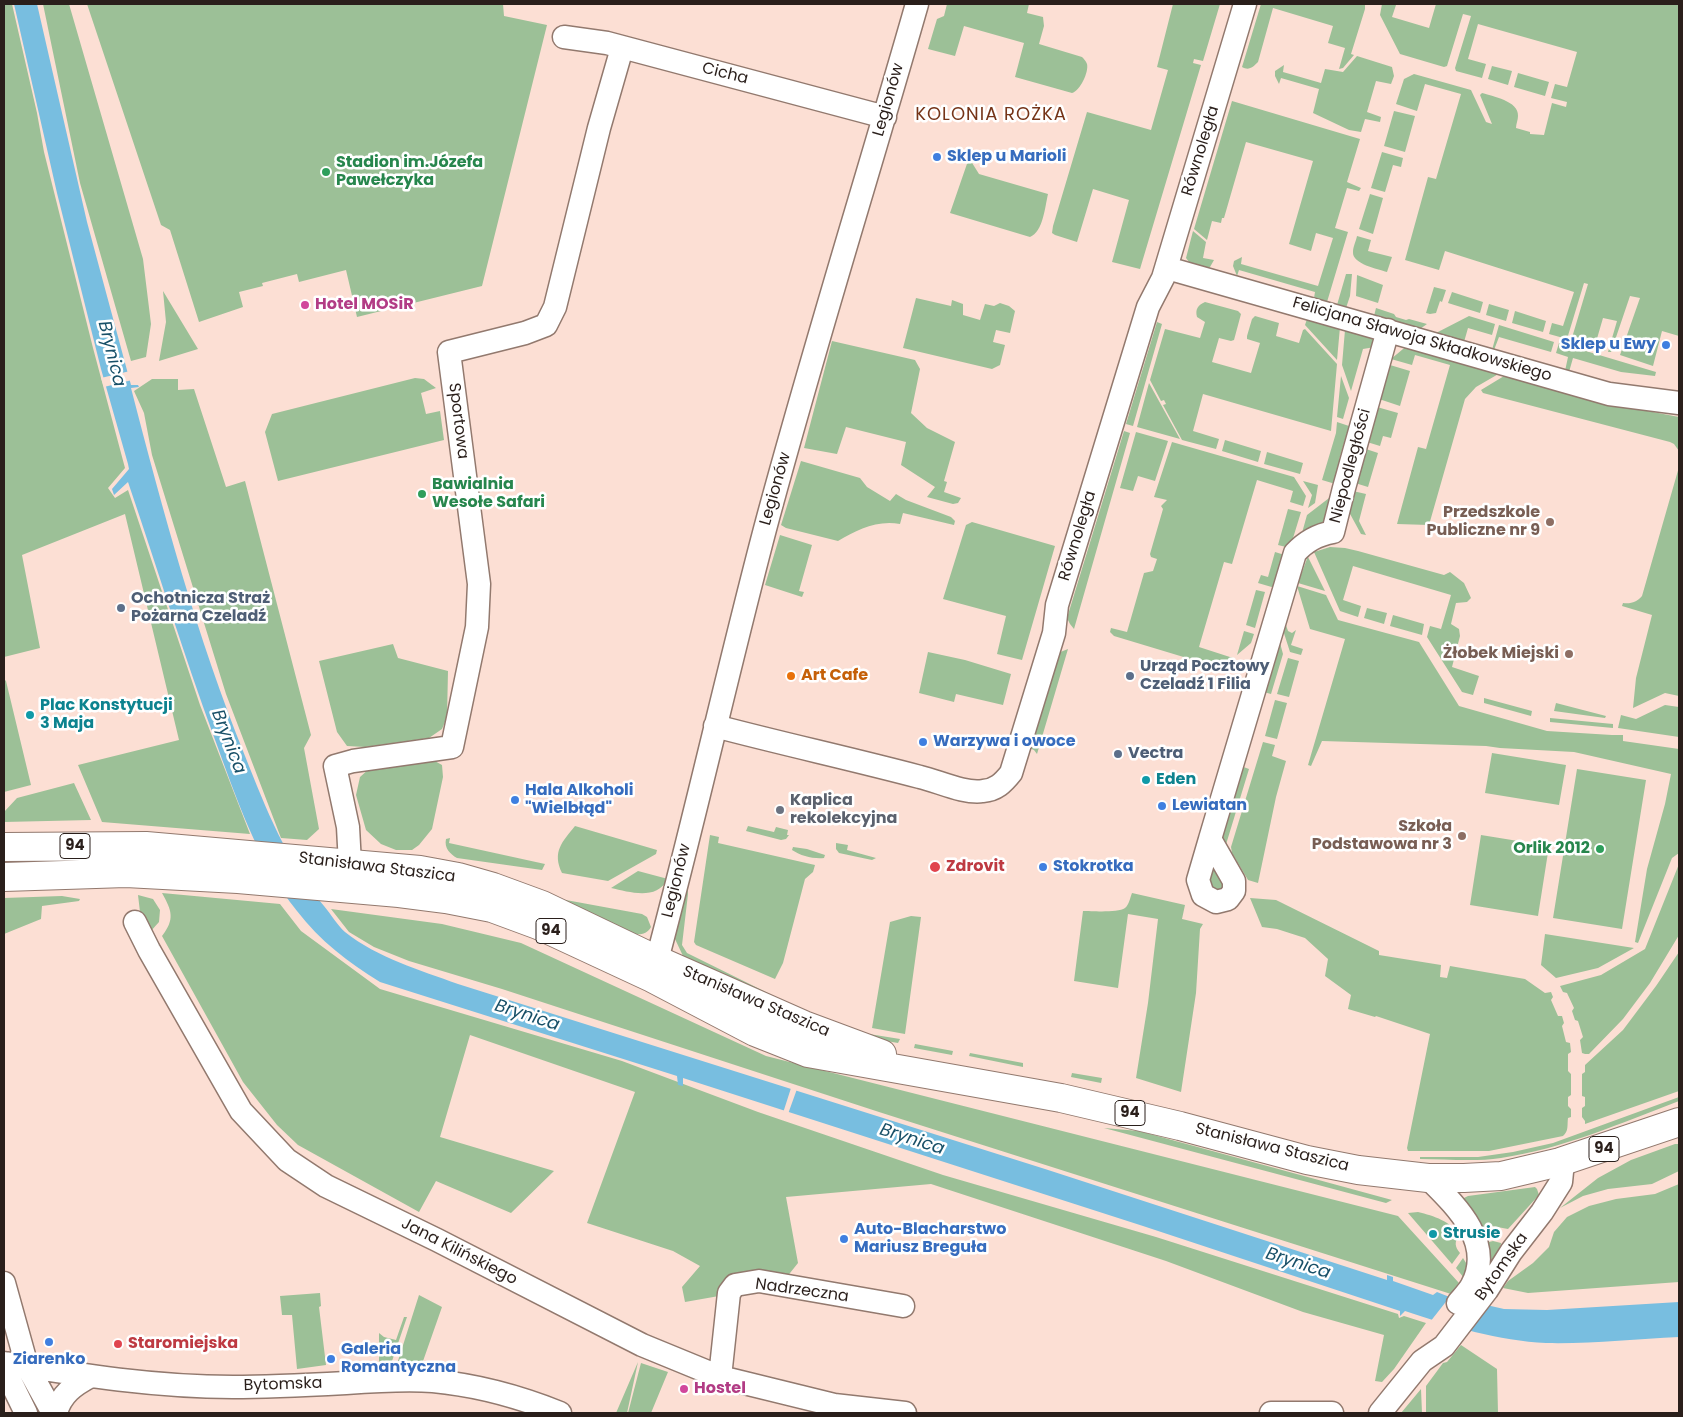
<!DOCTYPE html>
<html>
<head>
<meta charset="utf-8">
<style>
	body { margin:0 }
	#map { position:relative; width:1683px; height:1417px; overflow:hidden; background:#fcdfd4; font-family:Poppins,sans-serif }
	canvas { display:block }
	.frame { position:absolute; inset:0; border:5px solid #2a1f1b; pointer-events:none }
</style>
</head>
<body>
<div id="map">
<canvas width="1683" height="1417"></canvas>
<div class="frame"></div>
</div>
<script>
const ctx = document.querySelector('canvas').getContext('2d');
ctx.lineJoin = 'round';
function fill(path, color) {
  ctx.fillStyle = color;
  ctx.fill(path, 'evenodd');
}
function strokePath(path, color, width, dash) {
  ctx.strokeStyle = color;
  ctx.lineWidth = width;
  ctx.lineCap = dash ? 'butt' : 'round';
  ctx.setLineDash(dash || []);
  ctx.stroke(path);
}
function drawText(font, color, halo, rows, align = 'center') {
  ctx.font = font + ' Poppins,sans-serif';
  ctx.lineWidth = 5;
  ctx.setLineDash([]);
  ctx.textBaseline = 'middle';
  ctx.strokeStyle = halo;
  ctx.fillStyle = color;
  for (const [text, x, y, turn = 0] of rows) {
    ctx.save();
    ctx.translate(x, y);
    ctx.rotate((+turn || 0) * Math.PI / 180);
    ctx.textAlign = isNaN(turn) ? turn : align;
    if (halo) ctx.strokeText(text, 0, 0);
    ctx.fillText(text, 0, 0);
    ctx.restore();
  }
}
const green = new Path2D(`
	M4,4H12L37,113L44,152L93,348L125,468L108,488L115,498L128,490L200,705L250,834L102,822L78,765L179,740L125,514L22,555L40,648L4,657Z
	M43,4H69L143,259L151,324L146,357L131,361L80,183Z
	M87,4H503L504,16L547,25L482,286L357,317L346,270L299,282L297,274L262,283L263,286L239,292L243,307L199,322L170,230L161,225Z
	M947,4H1029L1027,13L1043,17L1044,26L1039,44L1082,57C1084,59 1086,61 1087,64C1089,72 1080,91 1072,93L1015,77L1024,43L964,26L955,56L928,49L937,19L944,16Z
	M1173,4H1220L1203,61L1194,59L1193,63L1201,65L1140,269L1112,262L1129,200L1093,189L1077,242L1055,235L1052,233L1053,226L1087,112L1151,130L1168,70L1157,67Z
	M1261,4H1365V9L1351,54L1354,55L1343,68L1339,69L1345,48L1328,43L1333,26L1273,8L1258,62C1253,67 1249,71 1242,67Z
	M1382,4L1396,5L1392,17L1429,28L1436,4H1679V336L1662,331L1653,366L1620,355L1640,298L1630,296L1611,352H1608L1617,321L1603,318L1596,342L1607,345L1605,351L1571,341L1588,284L1584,283L1567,339L1549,334L1552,323L1563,326L1574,292L1445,251L1439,270L1405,260L1428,177L1436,179L1461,94L1425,84L1417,111L1396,104L1404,79L1414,74L1471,90L1486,122L1492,124L1480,95L1482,93C1492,96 1519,101 1518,116C1518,120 1516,124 1516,128L1530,132V134L1544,135L1552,103L1566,107L1567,102L1551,98L1555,84L1567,87L1577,52L1478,24L1468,59L1486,64L1482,78L1456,71L1455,68L1471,16L1463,14L1447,66L1444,67L1400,54L1380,15Z
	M1357,56L1392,67L1394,76L1391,84L1376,81L1367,112L1381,117L1380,122L1365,119L1361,132L1349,130L1313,113L1319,89L1281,78L1279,84L1275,76V71L1284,65L1283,72L1321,83L1325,69L1343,72Z
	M1492,66L1512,71L1508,85L1488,79Z
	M1518,73L1549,82L1545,96L1514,87Z
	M1232,101L1360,139L1347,182L1361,188L1359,191L1347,188L1335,228L1348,232L1327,302L1314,298L1315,292L1239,270L1237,276L1233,266L1234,261L1242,257L1241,264L1318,286L1333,238L1316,233L1311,251L1289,244L1313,161L1246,142L1224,218H1222L1221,223L1212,221L1207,240L1194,229Z
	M1394,111L1415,116L1405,152L1384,146Z
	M1382,152L1403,158L1401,167L1393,165L1385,192L1371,188Z
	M969,158L979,174L1048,194C1045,207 1043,232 1030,237L950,213Z
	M1370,194L1383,198L1373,234L1359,229Z
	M1193,231L1206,242L1203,258L1214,260L1210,267C1199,270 1192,267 1186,258Z
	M1357,236L1371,240L1368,251L1392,257L1387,272C1378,269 1352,264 1353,252C1353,247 1356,241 1357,236Z
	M1346,274H1352L1350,296L1346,308L1337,305Z
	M1357,275L1383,285L1378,303L1356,296Z
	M1434,287L1446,290L1442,302L1440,301L1436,313L1430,314L1426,313Z
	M163,291L198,349L159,361L166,322Z
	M1452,292L1483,302L1480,313L1448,303Z
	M916,298L951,306L952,300L963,304V315L980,320L985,304L994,306L1000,303L1009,306L1015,311L1010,333L996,330L993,342L1005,345L1000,365L992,369L903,348Z
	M1205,302L1238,311L1241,314L1234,340L1231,341L1219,338L1212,362L1251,373L1260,343L1247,339V336L1252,319L1255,316L1279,323L1276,336L1299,343L1303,330L1305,329L1337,364L1331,431L1203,394L1193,431L1219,439L1216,449L1182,440L1163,405L1166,404L1164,400L1161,401L1150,380L1165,329L1200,338L1205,322L1197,317C1195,309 1198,305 1205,302Z
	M1489,304L1509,310L1506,321L1486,315Z
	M1376,308L1394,314L1396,317L1406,320L1409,319L1427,324L1420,329L1374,316Z
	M1515,311L1546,321L1543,332L1512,323Z
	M1309,313L1340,327L1337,360L1305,325Z
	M1469,316L1495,324L1492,335L1468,328L1464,342L1436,333Z
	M1157,322L1162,324L1133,426L1126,424Z
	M1499,325L1554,342L1551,352L1499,337L1494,350H1492Z
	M1345,330L1373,331L1375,347L1363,349L1351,391L1342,365Z
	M832,341L915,360L920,369L911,413L927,428L955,442L944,481L947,482L944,492L961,498L958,503L953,504L927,497L935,487L901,465L906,442L846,427L837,454L804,448Z
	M1559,343L1656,372L1655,376L1621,372L1573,358L1569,372L1565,371L1568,357L1556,353Z
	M1409,344L1507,369L1476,387L1465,399L1429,525L1397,524L1418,447L1426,449L1450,365L1415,355L1412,365L1391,359Z
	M1390,365L1410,371L1400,406L1379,399Z
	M1509,373L1606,403L1679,417V451L1674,444L1670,442L1483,393L1481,390Z
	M1341,376L1349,398L1343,419L1337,417Z
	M415,378L424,379L436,388L421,393L426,414L440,411L444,440L278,481L265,432L272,414Z
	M152,379H178V390L194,389L226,487L245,481L311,735L304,748L319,829L307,840L281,838L226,694L152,455L144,413L134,391Z
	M1149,383L1180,439L1137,427Z
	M1377,407L1398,413L1391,438L1383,436L1380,446L1367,442Z
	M1337,422L1349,426L1339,460L1346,462L1340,482L1332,483L1322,480L1336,433Z
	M1124,431L1130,433L1074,629L1070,624L1067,618Z
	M1136,432L1168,441L1155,481L1138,476L1133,491L1120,488Z
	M1225,440L1261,451L1258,462L1222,451Z
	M1172,442L1294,477L1306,496L1303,506L1290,502L1293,491L1257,480L1232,564L1224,562L1199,647L1233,658L1220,668L1114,636L1110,632L1111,628L1127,632L1144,573L1153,571L1157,559L1151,557L1150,554L1163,509L1161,506L1167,500L1154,497Z
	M1366,449L1378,453L1368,487L1355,483Z
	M1267,452L1303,463L1300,474L1264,464Z
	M801,461L860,478L867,487L890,501L896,494L906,500L951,517L955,521L954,525L903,513L900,524C876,520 857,530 838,541L786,528L781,525Z
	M1679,467V696L1665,693L1633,708L1636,678L1652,615L1622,606L1623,603C1631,604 1637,602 1642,596Z
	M1303,481L1318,485L1315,503L1308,508L1312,495Z
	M1353,491L1366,494L1359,521L1366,535L1361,534L1349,512Z
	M1333,495L1325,521L1300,540L1307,515Z
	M1288,509L1301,512L1290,548L1278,545Z
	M972,522L1055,546L1022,660L997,654L1006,616L943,599L966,525Z
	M780,535L812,545L799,591L804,592L802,597L765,585Z
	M1330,547L1345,548L1358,551L1444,575L1450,572L1464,583L1471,598L1467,602L1456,603L1451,624L1459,629L1460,636L1452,667L1479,676L1473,695L1462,692L1427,637L1430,626L1441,629L1451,595L1353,566L1343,600L1361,606L1358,617L1340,611L1314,552Z
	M1275,552L1288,556L1275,588L1258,583L1261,575L1268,577Z
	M1308,556V557L1325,591L1298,583Z
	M1297,586L1326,595L1338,620L1419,642L1459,706L1547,731L1612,735H1623V741L1679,749V853L1672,858L1638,943L1635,942L1647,869L1665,804L1671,774L1574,752L1500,748L1486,746L1322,741L1311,766L1308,765L1345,639L1310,629Z
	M1256,590L1265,592L1255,628L1246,625Z
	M1367,608L1387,613L1384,624L1364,618Z
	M1393,615L1424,624L1422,635L1390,626Z
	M1285,622L1288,631L1292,633L1296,630L1291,645L1303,649L1301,655L1290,652L1282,627Z
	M1244,631L1254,634L1251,643L1237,655Z
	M1277,632L1283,654L1271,694L1260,691Z
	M393,644L398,658L448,671L447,717L442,729L429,738L365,747L347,746L337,732L319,661Z
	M1068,649L1037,754L1034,750L1029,748L1058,653Z
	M928,652L965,660L1011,674L1003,705L956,694L954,702L919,693Z
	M1288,658L1299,661L1289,697L1277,694Z
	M4,679L6,681L31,785L4,792Z
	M1484,698L1532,711L1531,716L1484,703Z
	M1275,700L1287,703L1277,739L1265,736Z
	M1556,703L1606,716L1605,718L1554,711Z
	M1665,705L1679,707V737L1618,728L1621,715L1636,719Z
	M1550,718L1613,724V728L1550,722Z
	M1263,742L1275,745L1272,756L1286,761L1276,797L1258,883L1248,880L1232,853L1231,847Z
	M1492,753L1566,765L1559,805L1485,793Z
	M433,760L442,765L443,777L432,829L419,845L412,850H396L381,844L366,830L356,795L360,777L370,768Z
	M1238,765L1249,769L1224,851L1217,833Z
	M1577,769L1646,780L1622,929L1553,918Z
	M74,783L91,820L4,822V812L17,798Z
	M575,826L657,850L656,854L608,881L562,873C552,852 562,842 575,826Z
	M748,826L774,832L776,827L788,830L787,835H789L786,839L781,840L746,831Z
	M710,835L719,837L718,843L815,865L813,872L805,879L783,963L775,979L696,945L694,942Z
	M1481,835L1549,846L1538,916L1470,905Z
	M450,838L449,843L545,864L542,870L457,858C450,854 444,848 446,839Z
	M836,843L848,845L847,850L876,858L872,860L839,853L836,849Z
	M793,847L807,849L825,855L824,858C813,859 801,856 792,850Z
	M1212,851L1225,887L1219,891L1212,890L1207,883Z
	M1679,864V935L1650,983L1623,1019L1589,1054H1585L1582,1053L1580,1040L1583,1037L1578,1021L1575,1020L1572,1011L1574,1008L1567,993L1563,992L1560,986L1601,975L1645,949Z
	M638,871L668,879C656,901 630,892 611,888Z
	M684,883L687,884L688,894L682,945L687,953L780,999L777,1005L697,966L683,956L675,939Z
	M162,893L280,904L301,931L380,989L622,1061L758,1112L943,1175L1156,1237L1398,1314L1399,1318L1404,1316L1426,1323L1394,1369L1382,1382L1375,1381L1384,1335L1303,1312L1166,1261L931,1184L786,1197L798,1263L786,1278L719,1296L685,1302L682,1287L700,1266L673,1251L587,1223L635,1092L470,1035L440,1137L554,1171L511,1213L436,1181L419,1212L298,1145L277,1125L243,1082L162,936C175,919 172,911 162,893Z
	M1132,893L1185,905L1182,919L1203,924L1200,929L1196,993L1181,1092L1136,1078L1148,1003L1158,919L1128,914L1118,988L1074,981L1083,911C1092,911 1118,913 1125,908C1129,905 1130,898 1132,893Z
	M138,895L153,899L160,910L159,922L150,932L140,912Z
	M62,896L80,899L79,901L42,906L41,919L4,934V898Z
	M555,898L642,914L647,917L651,927C647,934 641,935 633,934Z
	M1250,898L1276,900L1379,951V955L1441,965L1440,977L1447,978L1450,966L1525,979L1545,993L1551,992L1553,997L1551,1000L1558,1016H1562L1564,1023L1562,1026L1566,1042L1570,1043L1571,1052L1568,1054V1071L1571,1074V1095L1568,1097V1106L1571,1109V1117L1568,1118C1567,1125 1569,1131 1563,1136L1489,1151H1408L1407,1148L1430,1034L1376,1016L1375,1017L1348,1009L1351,995L1325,976L1328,959L1305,938L1277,929L1262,927Z
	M331,909L442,924L521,943L766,1056L1398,1216L1459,1283L1451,1294L879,1112L502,989L409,961L374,947L349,932Z
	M911,916L921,917L905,1034L872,1028L890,922Z
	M1545,934L1634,948L1598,968L1556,978L1541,965Z
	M1679,952V1091L1585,1124V1121L1582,1117V1108L1585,1106V1097L1582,1096V1074L1585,1072V1065L1623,1030L1656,986Z
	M845,1027L869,1034L900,1039L898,1043L869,1038Z
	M915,1044L953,1051L952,1055L914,1048Z
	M970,1053L1023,1063V1067L969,1056Z
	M1072,1073L1102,1078L1101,1083L1071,1077Z
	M1679,1097V1101C1621,1123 1562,1149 1501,1158C1475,1162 1446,1159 1420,1159V1157H1478L1513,1152L1553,1143Z
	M1104,1128L1139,1131L1392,1200L1386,1203Z
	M1675,1144H1679V1171L1652,1184L1608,1189L1583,1196L1560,1208L1598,1178L1631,1160Z
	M1679,1184V1282L1528,1293L1503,1288L1508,1281L1533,1263L1549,1247L1554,1232L1567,1217L1589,1206L1616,1199L1655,1194Z
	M1535,1187L1537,1189L1539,1195L1508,1229L1492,1226L1480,1229L1462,1203L1464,1198L1468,1196Z
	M1418,1212C1434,1216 1451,1221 1459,1236C1454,1242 1455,1247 1460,1253L1452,1264L1408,1213Z
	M1493,1241L1501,1243V1244L1488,1272L1485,1243Z
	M1463,1258L1471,1271L1468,1283L1456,1268Z
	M320,1293L321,1306L319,1307L326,1365L297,1369L292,1315H282L280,1296Z
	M419,1295L442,1307L422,1364H397Z
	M404,1317H407L391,1364H379V1333L384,1337L396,1340Z
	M1461,1345L1497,1369L1498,1413H1426V1386L1443,1363L1447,1362Z
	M638,1362L627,1413H616Z
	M641,1363L668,1372L651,1413H628Z
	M1421,1389L1422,1413H1401Z`);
const water = new Path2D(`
	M14,4H37L87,222L131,385H138L139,387L131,388C163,512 197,637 245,756C266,809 287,862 324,906C331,914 337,925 345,932C378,958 420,970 458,984L1045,1169L1387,1280V1275L1393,1277V1281L1433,1295L1437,1292L1447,1296L1504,1309L1547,1310L1679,1302V1337C1635,1339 1590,1344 1546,1343C1500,1341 1449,1326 1405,1311L1400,1316V1311L1143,1226L683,1078V1086L678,1085L677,1076L380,982C348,962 320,941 297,911C257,861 236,797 214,737C183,653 157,567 128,482L114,495L112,489L129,469L128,464L101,369L57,193Z`);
const pier = new Path2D(`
	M130,371L132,380L104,387L101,378Z
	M791,1088L797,1089L788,1114L783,1113Z
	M1452,1294L1468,1332L1430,1322Z`);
const minor = new Path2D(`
	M564,37L607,43L885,117
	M1167,268L1609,394L1679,403
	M715,726C783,744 852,759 920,777C938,781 964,794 983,791C996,790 1003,783 1011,773L1054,633L1057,605L1148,307L1163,278L1245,4
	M1210,839L1198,880L1203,895L1216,902L1228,899L1234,891V881L1210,839L1295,553C1306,541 1317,535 1333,532L1344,488L1388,330
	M350,864L348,827L335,766L353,761L452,747L477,627L479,584L449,352L525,333L546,325L555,307L599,128L622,48
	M135,922L149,950L241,1111L287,1160L326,1186L437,1240L642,1345L720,1377L834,1405L905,1413
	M653,975C693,827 726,677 765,529C812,353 867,179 917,4
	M1428,1178C1455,1205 1495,1242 1472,1285C1469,1291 1463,1297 1458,1303
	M4,1283L27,1366L53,1413
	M4,1363C80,1375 155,1387 233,1387C270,1387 308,1385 346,1383C374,1381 404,1379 433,1381C476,1385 520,1397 560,1413
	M4,1368L26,1413
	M720,1377L729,1293L735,1285L759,1281L903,1306
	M56,1413C61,1394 74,1385 91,1376
	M1271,1413H1332
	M1380,1413L1422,1361L1444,1346L1487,1290L1511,1252L1542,1212L1561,1182L1562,1172L1560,1162`);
const major = new Path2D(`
	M4,847L146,846L420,870L458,877L493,887L542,905L657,960L804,1025L882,1054
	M4,877L126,873L238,879L399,893L446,899L492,908L538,925L652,978L755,1032L808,1053L1061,1098L1180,1126L1307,1160L1358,1170L1428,1178H1464L1501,1176L1560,1162L1679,1122`);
const markers = [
	[937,157,5,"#3f7fe0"],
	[326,172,5,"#2e9e5b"],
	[305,305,5,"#d1479c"],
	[1666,345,5,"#3f7fe0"],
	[422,494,5,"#2e9e5b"],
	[1550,522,5,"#8d6e63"],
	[121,608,5,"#5c6f8a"],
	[1569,654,5,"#8d6e63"],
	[791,676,5,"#e8710a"],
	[1130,676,5,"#5c6f8a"],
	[30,715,5,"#0f9aa8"],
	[923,742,5,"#3f7fe0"],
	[1118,754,5,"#5c6f8a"],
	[1146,780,5,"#0f9aa8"],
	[515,800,5,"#3f7fe0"],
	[1162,806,5,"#3f7fe0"],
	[780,810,5,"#6b7280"],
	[1462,836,5,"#8d6e63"],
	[1600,849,5,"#2e9e5b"],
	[935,867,6,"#e0444e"],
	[1043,867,5,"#3f7fe0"],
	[1433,1234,5,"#0f9aa8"],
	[844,1239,5,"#3f7fe0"],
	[49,1342,5,"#3f7fe0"],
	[118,1344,5,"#e0444e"],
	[331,1359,5,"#3f7fe0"],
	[684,1389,5,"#d1479c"]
];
const shields = [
	[75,846,30],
	[551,931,30],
	[1130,1113,30],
	[1604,1149,30]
];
const shieldNames = [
	["94",75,846],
	["94",551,931],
	["94",1130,1113],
	["94",1604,1149]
];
const streetNames = [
	["Cicha",725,74,14],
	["Legionów",889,100,-74],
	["Równoległa",1201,151,-73],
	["Felicjana Sławoja Składkowskiego",1422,340,16],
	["Sportowa",458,421,83],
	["Niepodległości",1351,466,-75],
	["Legionów",776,489,-74],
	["Równoległa",1078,536,-73],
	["Stanisława Staszica",377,868,7],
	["Legionów",677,881,-76],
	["Stanisława Staszica",756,1002,23],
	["Stanisława Staszica",1272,1148,14],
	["Jana Kilińskiego",459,1252,27],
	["Bytomska",1502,1267,-55],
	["Nadrzeczna",802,1291,8],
	["Bytomska",283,1385,-2]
];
const shopNames = [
	["Sklep u Marioli",947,157],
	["Sklep u Ewy",1656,345,"right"],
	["Warzywa i owoce",933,742],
	["Hala Alkoholi",525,791],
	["\"Wielbłąd\"",525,809],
	["Lewiatan",1172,806],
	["Stokrotka",1053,867],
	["Auto-Blacharstwo",854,1230],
	["Mariusz Breguła",854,1248],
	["Galeria",341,1350],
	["Romantyczna",341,1368],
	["Ziarenko",49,1360,"center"]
];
const leisureNames = [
	["Stadion im.Józefa",336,163],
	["Pawełczyka",336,181],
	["Bawialnia",432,485],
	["Wesołe Safari",432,503],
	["Orlik 2012",1590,849,"right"]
];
const hotelNames = [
	["Hotel MOSiR",315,305],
	["Hostel",694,1389]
];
const educationNames = [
	["Przedszkole",1540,513],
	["Publiczne nr 9",1540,531],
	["Żłobek Miejski",1559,654],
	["Szkoła",1452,827],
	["Podstawowa nr 3",1452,845]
];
const serviceNames = [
	["Ochotnicza Straż",131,599],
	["Pożarna Czeladź",131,617],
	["Urząd Pocztowy",1140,667],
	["Czeladź 1 Filia",1140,685],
	["Vectra",1128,754]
];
const foodNames = [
	["Art Cafe",801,676]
];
const cultureNames = [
	["Plac Konstytucji",40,706],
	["3 Maja",40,724],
	["Eden",1156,780],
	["Strusie",1443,1234]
];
const worshipNames = [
	["Kaplica",790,801],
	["rekolekcyjna",790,819]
];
const healthNames = [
	["Zdrovit",946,867],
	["Staromiejska",128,1344]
];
const neighbourhoodNames = [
	["KOLONIA ROŻKA",991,115]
];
const waterNames = [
	["Brynica",111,354,76],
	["Brynica",228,742,69],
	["Brynica",527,1016,18],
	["Brynica",912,1140,18],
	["Brynica",1298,1264,18]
];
fill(green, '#9cc097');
fill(water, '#78bee0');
fill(pier, '#fcdfd4');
strokePath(minor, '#92796e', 25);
strokePath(major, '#92796e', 30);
strokePath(minor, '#fff', 22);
strokePath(major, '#fff', 28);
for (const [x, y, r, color] of markers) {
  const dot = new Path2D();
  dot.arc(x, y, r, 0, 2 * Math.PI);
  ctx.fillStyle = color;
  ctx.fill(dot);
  strokePath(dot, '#fff', 2);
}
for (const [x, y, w] of shields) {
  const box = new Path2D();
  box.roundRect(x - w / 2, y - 12.5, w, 25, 4);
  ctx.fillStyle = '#fff';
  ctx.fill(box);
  strokePath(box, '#2a1f1b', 1);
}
drawText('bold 15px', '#2a1f1b', null, shieldNames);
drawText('16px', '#2a1f1b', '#fff', streetNames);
drawText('bold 16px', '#366cbe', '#fff', shopNames, 'left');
drawText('bold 16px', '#27864d', '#fff', leisureNames, 'left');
drawText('bold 16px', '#b23c85', '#fff', hotelNames, 'left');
drawText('bold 16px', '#785e54', '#fff', educationNames, 'right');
drawText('bold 16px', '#4e5e75', '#fff', serviceNames, 'left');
drawText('bold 16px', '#c56008', '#fff', foodNames, 'left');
drawText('bold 16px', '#0d838f', '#fff', cultureNames, 'left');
drawText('bold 16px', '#5b616d', '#fff', worshipNames, 'left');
drawText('bold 16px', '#be3a42', '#fff', healthNames, 'left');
ctx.letterSpacing = '1px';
drawText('18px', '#753418', '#fff', neighbourhoodNames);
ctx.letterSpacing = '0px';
drawText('italic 18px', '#185068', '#fff', waterNames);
</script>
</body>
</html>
